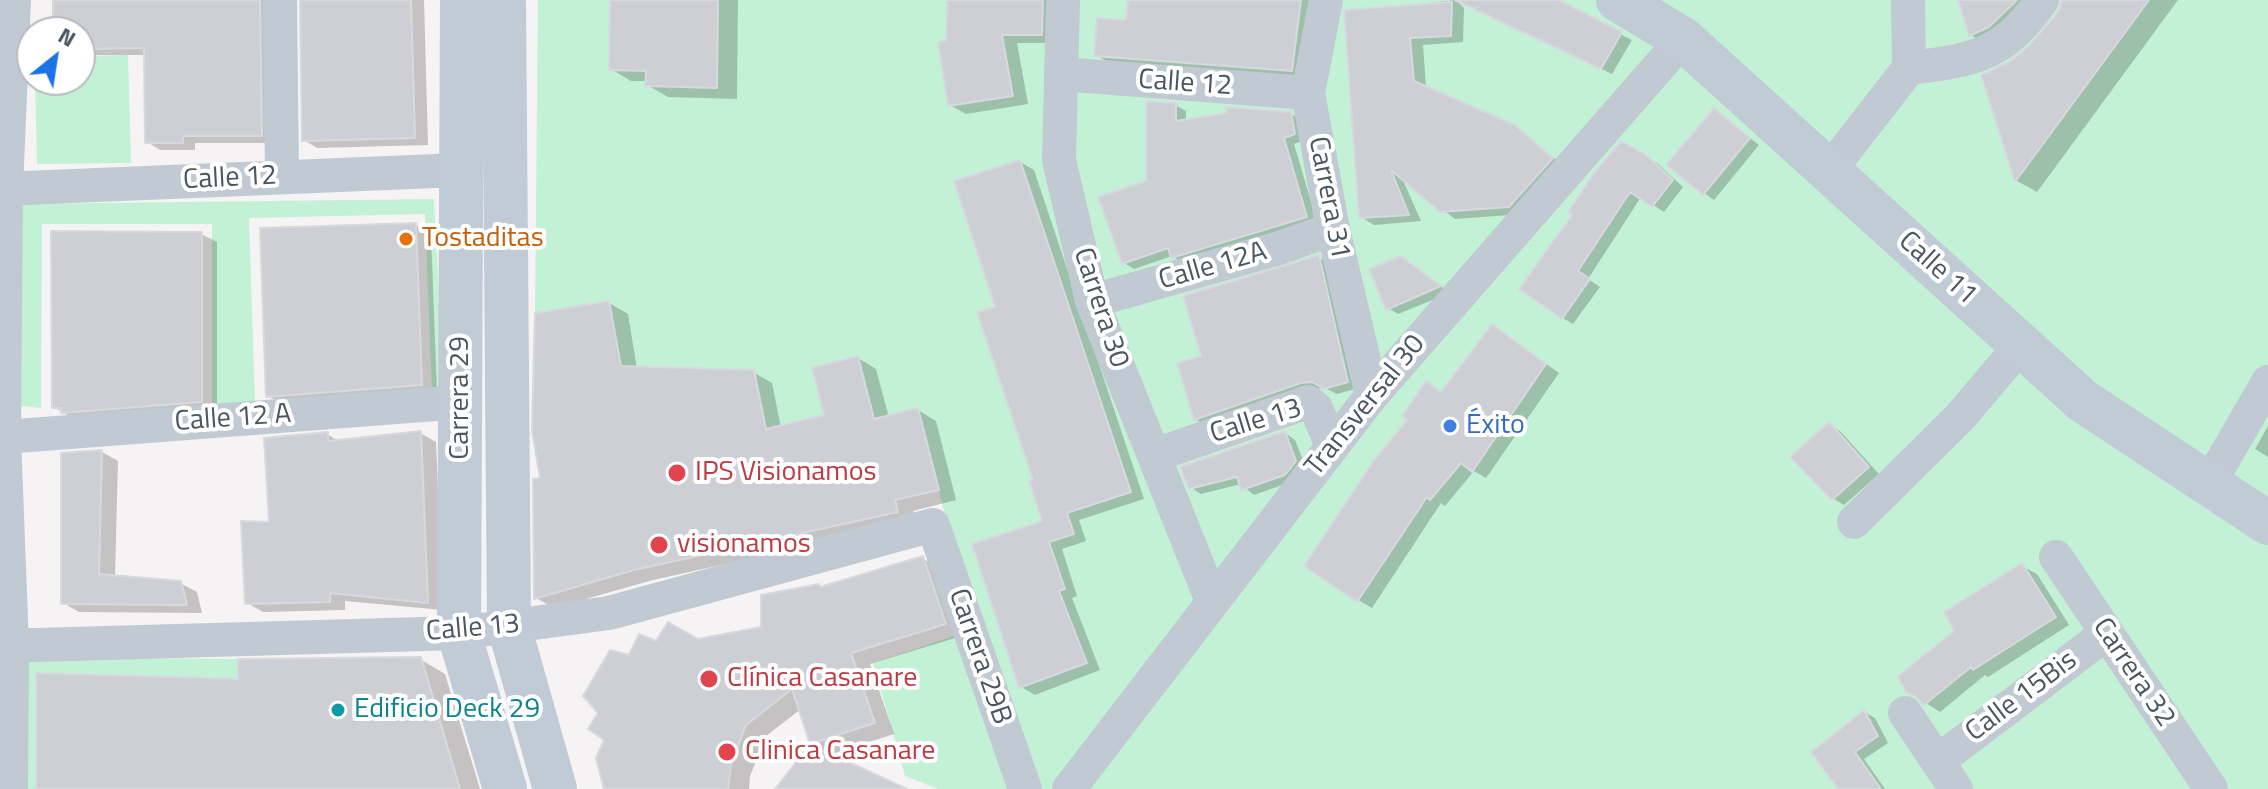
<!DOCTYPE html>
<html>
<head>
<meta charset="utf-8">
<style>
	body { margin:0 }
	#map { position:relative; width:2268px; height:789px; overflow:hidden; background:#f5f3f3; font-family:"Titillium Web",sans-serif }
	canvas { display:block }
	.north { position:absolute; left:16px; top:16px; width:80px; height:80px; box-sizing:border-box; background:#fff; border:2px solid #b7bbc0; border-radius:50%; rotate:30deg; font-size:22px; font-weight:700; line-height:32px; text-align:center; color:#4a5661 }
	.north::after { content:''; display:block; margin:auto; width:28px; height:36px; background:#1a73e8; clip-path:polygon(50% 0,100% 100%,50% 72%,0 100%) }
</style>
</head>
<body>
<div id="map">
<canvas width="2268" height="789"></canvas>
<div class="north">N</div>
</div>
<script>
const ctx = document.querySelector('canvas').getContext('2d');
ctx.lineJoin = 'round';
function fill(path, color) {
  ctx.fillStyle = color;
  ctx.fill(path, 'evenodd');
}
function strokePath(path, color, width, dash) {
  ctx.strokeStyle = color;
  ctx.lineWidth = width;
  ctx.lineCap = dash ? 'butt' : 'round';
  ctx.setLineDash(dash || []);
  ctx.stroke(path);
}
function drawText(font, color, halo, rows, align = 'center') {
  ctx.font = font + ' "Titillium Web",sans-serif';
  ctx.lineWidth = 8;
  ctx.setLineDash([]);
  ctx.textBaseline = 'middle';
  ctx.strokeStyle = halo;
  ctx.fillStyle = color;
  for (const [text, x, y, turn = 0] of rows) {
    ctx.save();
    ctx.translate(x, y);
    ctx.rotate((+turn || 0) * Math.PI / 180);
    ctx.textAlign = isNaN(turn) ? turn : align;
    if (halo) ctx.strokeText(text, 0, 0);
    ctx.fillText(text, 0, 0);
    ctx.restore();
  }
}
const green = new Path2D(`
	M538,0H2268V789H1039L944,511L918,409L874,419L858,356L812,368L824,415L766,429L753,370L620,366L609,301L535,313Z
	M128,55L131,163L37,164L35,80H80V56Z
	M434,199L444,392L432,393L425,214L249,218L255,404L212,410V224H42L41,408L21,406V204Z
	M960,634L1013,789H938L905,776L873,663Z
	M23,657L238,659V679L36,673V789H22Z`);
const shadow = new Path2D(`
	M55,0H275L274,143H195V150H160L147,142L146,55H80V32H55Z
	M302,0H424L428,145L317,148L304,140Z
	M612,0H738L737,99L668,97L647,85L648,81H631L611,69Z
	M949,0H1060L1058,43H1017L1028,104L966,114L950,105Z
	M1130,0H1312L1304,76L1108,62L1096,55L1128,23Z
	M1456,0L1464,8L1463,42L1423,45L1426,88L1515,127L1564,166L1523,214L1455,219L1402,178L1421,221L1374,225L1361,217L1347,12Z
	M1457,0H1551L1632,40L1612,74Z
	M1960,0H2048L1991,47L1971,35Z
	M2062,0H2178L2037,192L2017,181L1984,76L2011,63L2030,49L2060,13Z
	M1175,105L1186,111V122L1291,114L1301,120L1305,140L1294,144L1317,222L1183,263L1172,256L1134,269L1124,263Z
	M1714,110L1759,145L1714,200L1704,193Z
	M1621,143L1657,163L1683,187L1664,212L1641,197L1588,279L1600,287L1573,324L1563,318L1575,214Z
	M1020,162L1034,170L1144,499L1079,520L1086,541L1062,549L1077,596L1072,598L1100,670L1035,695L1021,687L1045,522L998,308Z
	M415,225L431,234L437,393L284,405L268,396Z
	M201,234L217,242V409L69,416L54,407Z
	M1318,257L1330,264L1359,388L1337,394L1325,388L1314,389L1207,426L1195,419L1203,358Z
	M1412,265L1450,293L1398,314L1388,308Z
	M609,303L628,314L637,369L753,372L772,383L781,428L826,416L858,358L876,369L889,418L918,410L936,421L956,500L913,511L916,522L653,580L554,608L536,598L543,479Z
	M1493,326L1559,373L1486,478L1474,471L1445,506L1441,503L1372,608L1358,600L1410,420L1442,393Z
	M1829,425L1840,431L1879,474L1844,505L1834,499L1793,457Z
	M2268,426V457L2255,449Z
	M420,433L436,442L443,610L345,601V610L263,612L247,603L327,434L340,442Z
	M1285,433L1295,440L1306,468L1296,480L1254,495L1241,484L1201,494L1190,487Z
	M102,452L118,461L115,577L180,583L197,592L202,613L79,612L63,603V455Z
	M922,558L942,570L965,635L870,664L894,734L829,755L902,789H777L812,745L801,709L766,736L750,776L749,789H606L630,657L657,644L697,641L763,629L823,589Z
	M2022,566L2037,574L2069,625L1988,677L1985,675L1940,712L1908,692L1956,632Z
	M420,659L445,674L480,789H37L240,681Z
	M1864,712L1875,718L1888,743L1864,759L1885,789H1838L1813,752Z`);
const building = new Path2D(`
	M53,0H260L262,136H183V143H145L144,48L80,49V32H53Z
	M300,0H411L415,138L302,141Z
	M610,0H718L717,88L645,86L646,71L609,70Z
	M947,0H1043L1042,35H1002L1013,96L948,106L938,42L946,40Z
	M1128,0H1301L1292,71L1094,56L1097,18L1126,20Z
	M1455,0H1559L1622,32L1601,69Z
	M1958,0H2017L1989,27L1969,36Z
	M2062,0H2149L2015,182L1981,75L2009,62L2028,47L2058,12Z
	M1452,2L1451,36L1410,38L1414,81L1515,125L1553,158L1509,207L1440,212L1391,170L1409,215L1359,218L1344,10Z
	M1146,101L1176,103V121L1227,113L1225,107L1291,112L1295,134L1284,138L1307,217L1171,258L1168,248L1122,264L1098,197L1146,181Z
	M1714,108L1750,138L1703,195L1666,165Z
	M1621,141L1646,155L1673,180L1652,207L1630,192L1578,271L1590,279L1562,319L1519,289L1572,215L1568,212L1594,173Z
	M1020,160L1131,492L1067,513L1074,534L1049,542L1065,589L1059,591L1087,663L1019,688L972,544L1042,521L1029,481L1033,480L977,312L995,307L954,181Z
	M416,223L422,385L266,397L260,228Z
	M51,231L202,232V402L61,413V408H52Z
	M1319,255L1348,382L1324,389L1312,382L1301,383L1194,420L1177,363L1201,356L1183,296Z
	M1401,256L1441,286L1386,310L1369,269Z
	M609,301L621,366L754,370L766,429L824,415L812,368L858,356L874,419L918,408L939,490L895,500L898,512L634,570L534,599L533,479L540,478L532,431L535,313Z
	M1492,324L1546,364L1472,472L1461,463L1430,500L1427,497L1357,602L1304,566L1372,463L1407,420L1402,416L1426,381L1441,392Z
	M1829,422L1869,467L1832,500L1790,457Z
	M421,431L428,603L330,593V602L245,604L241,521L269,522L264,438L328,432V441Z
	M1285,431L1296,461L1285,475L1241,490L1237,477L1189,489L1180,467Z
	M102,450L99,574L181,581L187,605L61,604V453Z
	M923,556L946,624L851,653L875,723L810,744L792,689L746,725L731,764L728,789H604L596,758L604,740L588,729L598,713L583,696L610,650L629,655L639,634L656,641L668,622L698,639L761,627V595L819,584L820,587Z
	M2022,563L2056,617L1973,670L1971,667L1924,705L1914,695L1906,693L1898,676L1954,631L1944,612Z
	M421,657L460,789H36V673L238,679V659Z
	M1864,710L1878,736L1855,752L1881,789H1838L1811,752Z
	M810,744L907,789H775Z`);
const street = new Path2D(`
	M280,0L282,176
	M1063,0L1059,160L1092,301L1212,601
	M1326,0L1308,93L1333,229L1372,395
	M1909,68C1974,60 2003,56 2042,0
	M1061,74L1308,93
	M1829,171L1909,68L1908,0
	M0,189L460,170
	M1092,301L1276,249L1333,229
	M4,437L462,402
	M1155,455L1308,402L1316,408L1332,446
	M2209,484L2268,382
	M1854,522L1960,417L2021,345
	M2056,557L2211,789
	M0,646L459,633L609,613L933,525L1025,789
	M1905,713L1956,789
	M1938,761L2107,633
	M11,789L12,646L4,437L6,189L14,0
	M1069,789L1372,395L1683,39`);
const secondary = new Path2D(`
	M462,0L459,633L505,789
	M504,0L509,626L555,789
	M1618,0L1683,39L2083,401L2268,523`);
const markers = [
	[406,239,8,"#e8710a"],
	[1450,426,8,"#3f7fe0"],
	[677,473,10,"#e0444e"],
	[659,545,10,"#e0444e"],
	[709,679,10,"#e0444e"],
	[338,710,8,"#0f9aa8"],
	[727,752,10,"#e0444e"]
];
const streetNames = [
	["Calle 12",1185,84,4],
	["Calle 12",230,179,-3],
	["Carrera 31",1328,198,79],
	["Calle 12A",1213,267,-16],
	["Calle 11",1937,269,42],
	["Carrera 30",1100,308,72],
	["Carrera 29",461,398,-90],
	["Transversal 30",1366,406,-51],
	["Calle 12 A",233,419,-4],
	["Calle 13",1256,422,-17],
	["Calle 13",473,629,-5],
	["Carrera 29B",979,657,71],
	["Carrera 32",2133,673,56],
	["Calle 15Bis",2022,697,-37]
];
const foodNames = [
	["Tostaditas",422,239]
];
const shopNames = [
	["Éxito",1466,426]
];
const healthNames = [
	["IPS Visionamos",695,473],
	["visionamos",677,545],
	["Clínica Casanare",727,679],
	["Clinica Casanare",745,752]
];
const cultureNames = [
	["Edificio Deck 29",354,710]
];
fill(green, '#c3f1d5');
fill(shadow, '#0003');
fill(building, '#cdcfd5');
strokePath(building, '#d7d9de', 2);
strokePath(street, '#c1cad2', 34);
strokePath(secondary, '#c1cbd6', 44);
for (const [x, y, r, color] of markers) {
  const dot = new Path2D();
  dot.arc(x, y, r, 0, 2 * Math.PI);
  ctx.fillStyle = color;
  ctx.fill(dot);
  strokePath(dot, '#fff', 3);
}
drawText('28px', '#4a5661', '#fff', streetNames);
drawText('28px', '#c56008', '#fff', foodNames, 'left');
drawText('28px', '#366cbe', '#fff', shopNames, 'left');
drawText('28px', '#be3a42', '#fff', healthNames, 'left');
drawText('28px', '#0d838f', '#fff', cultureNames, 'left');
</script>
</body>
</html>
